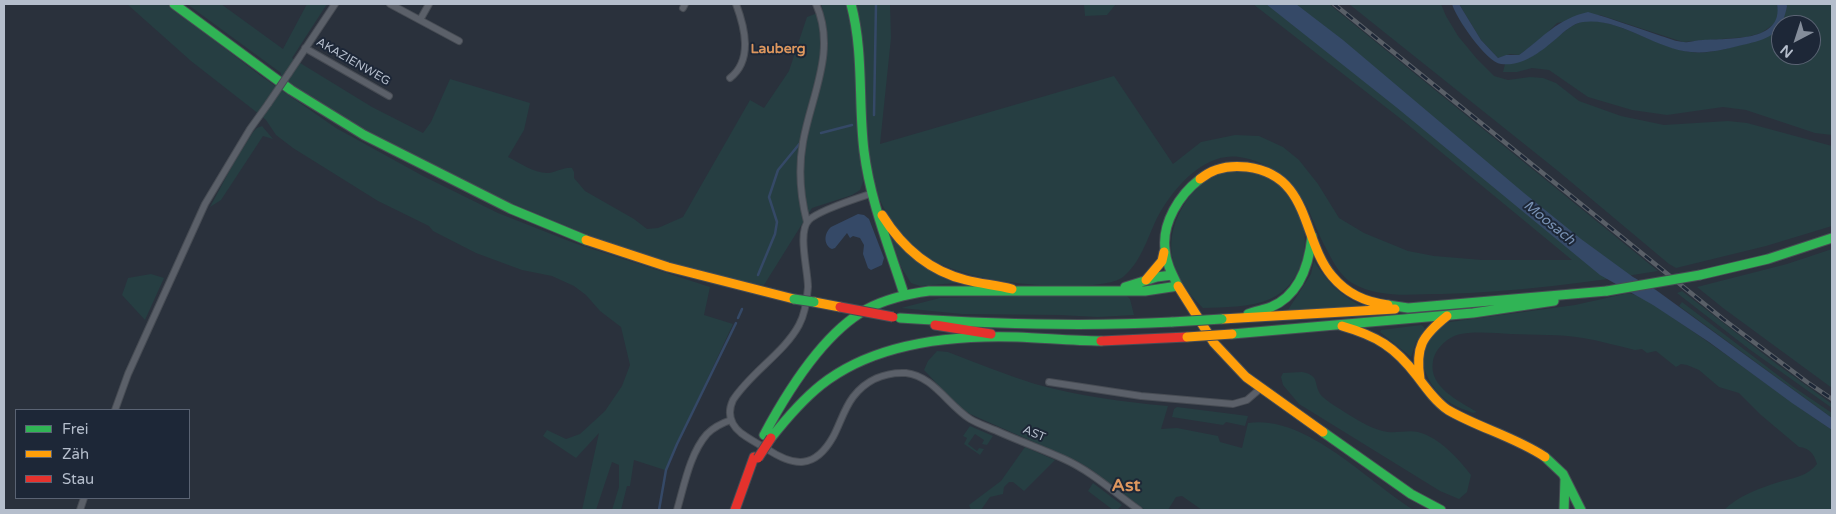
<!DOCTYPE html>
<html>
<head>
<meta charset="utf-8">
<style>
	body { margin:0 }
	#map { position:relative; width:1836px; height:514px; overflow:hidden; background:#2a313c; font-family:"Varela Round",sans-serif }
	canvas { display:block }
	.frame { position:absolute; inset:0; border:5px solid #b5becc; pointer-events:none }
	.legend { position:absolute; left:15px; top:409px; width:175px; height:90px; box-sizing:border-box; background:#1d2737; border:1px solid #5a6373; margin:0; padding:6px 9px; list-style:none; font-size:15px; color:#b5becc }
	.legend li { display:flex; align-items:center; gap:10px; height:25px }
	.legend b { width:25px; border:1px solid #5a6373 }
	.north { position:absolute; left:1771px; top:15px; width:50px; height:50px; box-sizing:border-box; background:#1d2737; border:1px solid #5a6373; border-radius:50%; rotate:220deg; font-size:14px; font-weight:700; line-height:20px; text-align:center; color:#b5becc }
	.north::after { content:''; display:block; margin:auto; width:18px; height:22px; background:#848d9a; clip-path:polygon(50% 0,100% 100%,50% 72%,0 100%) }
</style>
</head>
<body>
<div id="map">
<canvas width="1836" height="514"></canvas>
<div class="frame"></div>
<ul class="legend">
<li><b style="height:6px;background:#30b455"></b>Frei</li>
<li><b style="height:6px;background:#ff9f0a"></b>Zäh</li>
<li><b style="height:6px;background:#e5322d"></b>Stau</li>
</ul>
<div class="north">N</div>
</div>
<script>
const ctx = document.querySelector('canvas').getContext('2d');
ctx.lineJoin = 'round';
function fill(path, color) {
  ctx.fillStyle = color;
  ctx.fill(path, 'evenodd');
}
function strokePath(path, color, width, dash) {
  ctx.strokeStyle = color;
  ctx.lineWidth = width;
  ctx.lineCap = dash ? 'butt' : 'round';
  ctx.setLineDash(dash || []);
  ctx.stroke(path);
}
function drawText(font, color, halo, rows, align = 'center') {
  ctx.font = font + ' "Varela Round",sans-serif';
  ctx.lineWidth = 4;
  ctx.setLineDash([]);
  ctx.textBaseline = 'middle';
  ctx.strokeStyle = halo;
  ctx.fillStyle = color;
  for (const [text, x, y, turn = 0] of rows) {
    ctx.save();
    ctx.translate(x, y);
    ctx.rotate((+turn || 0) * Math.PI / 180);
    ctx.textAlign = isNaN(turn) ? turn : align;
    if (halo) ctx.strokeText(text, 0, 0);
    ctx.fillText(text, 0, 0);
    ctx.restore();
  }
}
const green = new Path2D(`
	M127,4H167L261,76L336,128L423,176L498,213L574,243L710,287L704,315L733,324L665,470L634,460L630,486H627L621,510H612L619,487V465L612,462L596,510H582L599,433L576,458L543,436L547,430L566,439L580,434L605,411L622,386L630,365L621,327L600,311L586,295L574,286L552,276L522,270L476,253L433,231L429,226L378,201L293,148L276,135L266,120L255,111L191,61Z
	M187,4H221L283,49L307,4H327L292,58L372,107L423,133L431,122L450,79L530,103L524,130L508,157C520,163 535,174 549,173C557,172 564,167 572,168L574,172V178L585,191L634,219L647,229L658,228L683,217L750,100L764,108L789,71L807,17L823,11L821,4H848L852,14L858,94L861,162L863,182L860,190L852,195L812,208L764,285L728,280L686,269L545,221L441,172L363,131L281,78V73Z
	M853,4H890L891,38L880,144L1114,76L1173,164L1201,142L1235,135L1259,136L1283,147L1299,160L1318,184L1339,218L1364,233L1408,251L1434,256L1482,260H1572L1401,119L1253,4H1329L1658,271C1586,283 1515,292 1442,294C1412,294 1379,299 1352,283C1341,276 1334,264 1328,252C1320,238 1315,225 1309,211C1296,183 1269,161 1239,157C1203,152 1172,190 1157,218C1147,239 1141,262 1123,277C1108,289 1047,286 1027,284C993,281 947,273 919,251C903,238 883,211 876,191C867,164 865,135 863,106C859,72 856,38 853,4Z
	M1084,4H1116L1107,15L1085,16Z
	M1349,4H1441L1446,16L1458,36L1477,59L1494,76L1508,80L1530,77L1543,78L1556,83L1579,101L1621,116L1664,125L1728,121L1747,123L1832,146V226L1766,246L1676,268L1669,264L1558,171Z
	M1459,4H1777L1779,12L1777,20L1774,24L1761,33L1747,37L1683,42L1600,15L1557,23L1542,38L1519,55L1510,54L1498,58L1481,40Z
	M1786,4H1832V135L1815,133L1746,110L1723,107L1667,115L1632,110L1588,97L1549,70L1532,68L1517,72H1503L1505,64C1524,63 1541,52 1555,39C1563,33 1571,25 1581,22C1610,14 1659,49 1691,52C1706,54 1722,50 1736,46C1753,42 1768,39 1781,26V55H1811V25H1782Z
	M262,126L273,139L263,136L221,200L210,207L232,166L253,132L257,128Z
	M1244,167C1253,171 1267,174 1275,181C1282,187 1293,198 1297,207C1313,238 1305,284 1270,299C1249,308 1225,307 1203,308C1172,278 1161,246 1182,208C1190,193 1202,180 1217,172C1225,169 1236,168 1244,167Z
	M890,236C910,258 929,273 956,283L920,286L911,283L901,267Z
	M1832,249V388L1723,308L1697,287L1787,264Z
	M1314,261C1328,283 1338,293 1361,306L1288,310L1311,274Z
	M151,274L164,278L145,320L122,295L128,278Z
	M1682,291L1778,365L1832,404V408L1749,349L1677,293Z
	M1629,293C1648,298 1666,313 1682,324C1733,358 1781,396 1832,430V510H1724C1738,496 1760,488 1779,482C1793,478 1808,476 1817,464C1814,454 1810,448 1799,447L1761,415L1739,393L1719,387L1699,370L1687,365L1681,364L1676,367L1656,351L1647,353L1642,349L1635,350C1618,346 1601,341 1583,338C1560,334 1534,335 1511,334C1495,333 1477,331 1461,334C1448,336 1435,349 1433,361C1428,387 1459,401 1477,412L1473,413C1463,409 1453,406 1445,399C1419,377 1410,336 1450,322L1575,305Z
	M1099,294L1127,296L1130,299L1134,315L1098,317L1060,315L962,314L901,308L940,298Z
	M1682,302L1792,386L1832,413V418L1679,306Z
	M1421,325L1423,326L1425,329L1416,342L1411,357L1380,332L1381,330Z
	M937,351L948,352C977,363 1006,375 1035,384C1079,396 1123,402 1168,406L1161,429L1177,428L1218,436L1220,442L1242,448L1248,423C1306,414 1368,482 1414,510H1202L1182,496L1176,497L1168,510H1145L1092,470L1077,461L970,414L958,406L924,370L928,361Z
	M1302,372C1323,376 1311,387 1324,398C1331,404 1339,408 1346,413C1359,421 1373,430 1388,432C1398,433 1409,430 1418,432C1440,438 1458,458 1471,475L1467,492L1459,499L1440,491L1299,404L1283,385L1281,377L1283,373Z
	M1177,407L1248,416L1245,426L1226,422L1223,425L1172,417L1174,409Z
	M970,426L993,436L987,445L982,444L984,440L975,434L968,444L977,451L979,448L984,449L980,455L964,444L967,438L963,436Z
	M1025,447L1055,460L1024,491L1013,482H1009L1004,487L1003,494L990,497L981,510H971L969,505L1001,481Z
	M1093,483L1122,505L1117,510H1113L1088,491Z`);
const water = new Path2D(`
	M1266,4H1296L1343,40L1524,193L1581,239L1633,277L1656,290L1832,418V430L1792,403L1709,342L1653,305L1600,275L1396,107Z
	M1452,4H1459L1481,40L1498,58L1506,55H1519C1544,37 1557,19 1588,12C1613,19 1637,28 1661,36C1668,38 1677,42 1684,42C1690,43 1696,40 1703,40C1727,38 1784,43 1777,4H1786L1787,6C1782,32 1772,38 1747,44C1729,48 1710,54 1691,52C1655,49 1620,17 1583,22C1573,23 1564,32 1557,38C1542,51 1522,67 1501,64C1486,62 1456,18 1452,4Z
	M858,214L864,215L869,219L884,258L882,265L871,270L868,268L863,254L864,245L860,238L853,236L850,238L847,233L835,248L832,249C823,245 824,233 831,227Z`);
const stream = new Path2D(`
	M874,115L876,4
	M821,133L852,125
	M758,275L775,234L777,222L769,197L778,170L801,142
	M738,318L742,309
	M659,510L666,470L677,444L736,323`);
const street = new Path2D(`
	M390,4L459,41
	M683,8L685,4
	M420,20L429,4
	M305,48L389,96
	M289,73L335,4
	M730,78C753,60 745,28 736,4
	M873,193C858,198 819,210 809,220C797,232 808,270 808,287C807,300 805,314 799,325C784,353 751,372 733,400C727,413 730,424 741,433C749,439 758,444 767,449C794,467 815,469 833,437C840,424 844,409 853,397C866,380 885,372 906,373C933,376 948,405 970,419C978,424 988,427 997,431C1019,441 1042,449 1064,459C1091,471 1115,493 1139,510
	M807,222C800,195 798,170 803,142C811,96 837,51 816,4
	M1049,382L1141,396L1233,404L1247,400L1261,388
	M115,410L128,374L205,204L250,129L268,104
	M80,510L84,498
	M677,510C684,486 690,453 707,434C714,427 722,423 731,420`);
const fast = new Path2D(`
	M174,4L291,90L364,135L511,209L586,240
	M851,4C864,53 858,102 864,151C870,200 889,247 904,294
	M1700,275L1768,259L1832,238
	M1125,287L1157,277L1172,275
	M1388,305L1408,308L1607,291
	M1248,314C1255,311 1263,310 1271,307C1300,295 1309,265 1312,236
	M900,318C991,324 1081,327 1172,322
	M1232,334L1473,313L1554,301
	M1323,432L1411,494L1441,510
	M764,435C787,392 823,333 867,309C886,299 907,294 929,291H1145L1178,286C1172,274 1166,263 1165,249C1162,223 1179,195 1200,179
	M771,438C786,419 801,401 821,385C874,343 951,335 1017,337C1045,338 1073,341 1101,341
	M1545,457L1563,474L1581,510
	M1564,510L1565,479`);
const slow = new Path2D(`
	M1200,179C1213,168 1230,165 1247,167C1311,175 1301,239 1332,276C1347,294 1365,302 1388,305
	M882,215C902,247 929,271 966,280C981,284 997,285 1012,289
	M586,240L668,267L794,299
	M1146,280L1162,261L1164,252
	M1178,286L1214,343L1246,377L1323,432
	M814,302L840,307
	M1222,319L1395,309
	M1342,326C1377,336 1395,347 1417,376C1426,388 1436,402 1448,410C1479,428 1515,437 1545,457
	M1420,379C1415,347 1422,336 1447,316`);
const jam = new Path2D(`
	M935,325L991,334
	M1101,341L1187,337
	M735,510L754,457`);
const rail = new Path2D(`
	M1334,4L1723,319L1807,382L1832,399`);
const streetBridge = new Path2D(`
	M268,104L289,73`);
const fastBridge = new Path2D(`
	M1607,291L1700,275
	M794,299L814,302
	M1172,322L1222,319`);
const slowBridge = new Path2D(`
	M1187,337L1232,334`);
const jamBridge = new Path2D(`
	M840,307L893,317
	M758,458L771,438`);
const streetNames = [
	["AKAZIENWEG",353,62,30],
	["AST",1034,434,23]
];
const neighbourhoodNames = [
	["Lauberg",778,49]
];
const waterNames = [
	["Moosach",1549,223,39]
];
const districtNames = [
	["Ast",1126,486]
];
fill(green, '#263e42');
fill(water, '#354967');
strokePath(stream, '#354967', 2.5);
strokePath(street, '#474c54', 8);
strokePath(fast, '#474c54', 11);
strokePath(slow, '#474c54', 11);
strokePath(jam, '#474c54', 11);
strokePath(street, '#5b6069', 6);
strokePath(fast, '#30b455', 9);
strokePath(slow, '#ff9f0a', 9);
strokePath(jam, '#e5322d', 9);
strokePath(rail, '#595f67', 4.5);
strokePath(rail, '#1d2737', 2.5, [8]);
strokePath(streetBridge, '#474c54', 8, []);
strokePath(fastBridge, '#474c54', 11, []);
strokePath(slowBridge, '#474c54', 11, []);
strokePath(jamBridge, '#474c54', 11, []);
strokePath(streetBridge, '#5b6069', 6);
strokePath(fastBridge, '#30b455', 9);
strokePath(slowBridge, '#ff9f0a', 9);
strokePath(jamBridge, '#e5322d', 9);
drawText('12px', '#b5becc', '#1d2737', streetNames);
drawText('bold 14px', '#de975e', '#1d2737', neighbourhoodNames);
drawText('italic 14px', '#7a93b6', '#1d2737', waterNames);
drawText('bold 18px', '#de975e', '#1d2737', districtNames);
</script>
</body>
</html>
